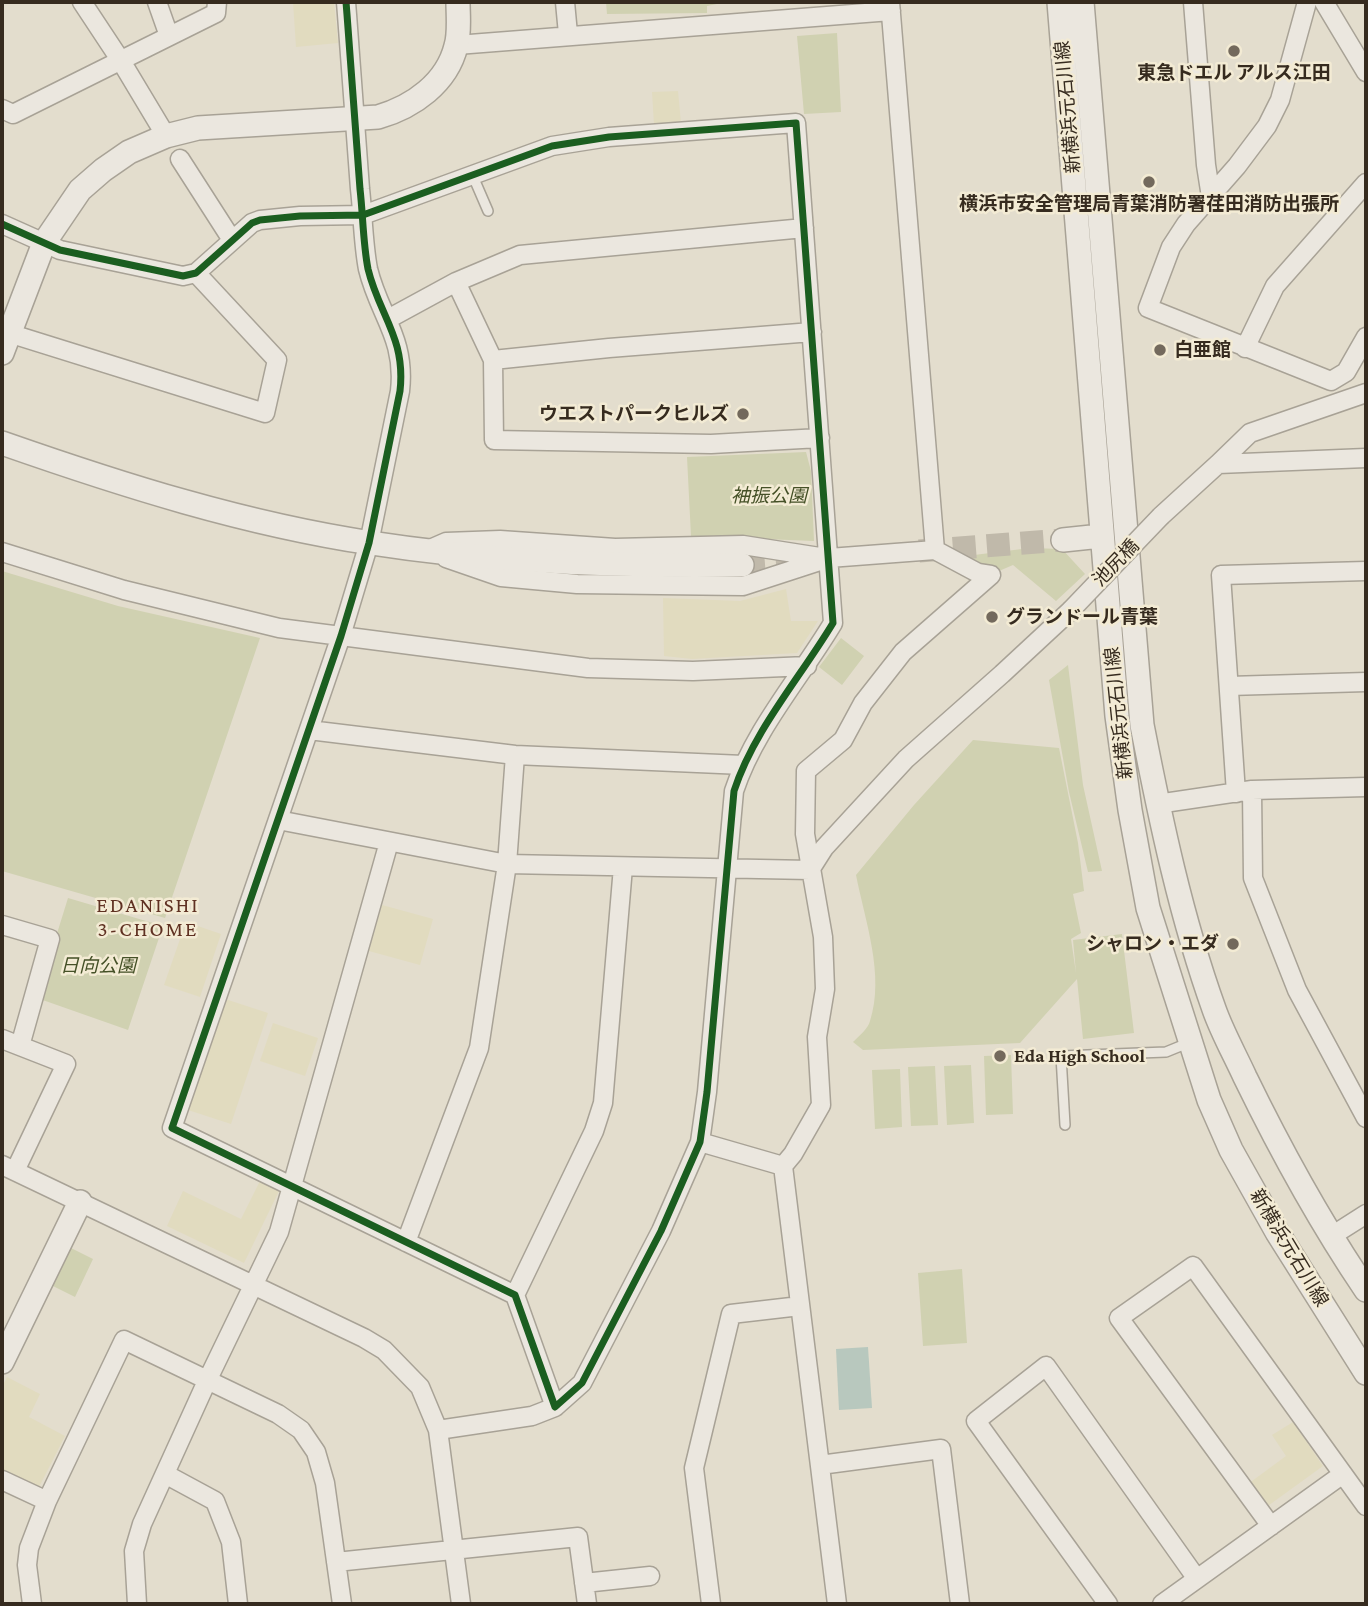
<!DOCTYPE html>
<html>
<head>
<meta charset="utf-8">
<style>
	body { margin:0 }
	#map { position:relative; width:1368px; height:1606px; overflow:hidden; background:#e3ddcd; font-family:"Crimson Pro",serif }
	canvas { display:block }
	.frame { position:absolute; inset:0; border:4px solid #362b1f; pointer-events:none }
</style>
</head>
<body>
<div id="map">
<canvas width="1368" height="1606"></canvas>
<div class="frame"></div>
</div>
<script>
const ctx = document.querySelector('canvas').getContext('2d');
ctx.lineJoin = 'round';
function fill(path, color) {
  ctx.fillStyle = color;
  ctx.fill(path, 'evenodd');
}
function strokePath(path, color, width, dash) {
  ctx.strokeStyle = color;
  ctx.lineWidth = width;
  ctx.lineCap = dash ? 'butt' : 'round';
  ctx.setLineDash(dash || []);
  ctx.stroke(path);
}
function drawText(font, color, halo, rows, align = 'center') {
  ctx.font = font + ' "Crimson Pro","Noto Sans JP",serif';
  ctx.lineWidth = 5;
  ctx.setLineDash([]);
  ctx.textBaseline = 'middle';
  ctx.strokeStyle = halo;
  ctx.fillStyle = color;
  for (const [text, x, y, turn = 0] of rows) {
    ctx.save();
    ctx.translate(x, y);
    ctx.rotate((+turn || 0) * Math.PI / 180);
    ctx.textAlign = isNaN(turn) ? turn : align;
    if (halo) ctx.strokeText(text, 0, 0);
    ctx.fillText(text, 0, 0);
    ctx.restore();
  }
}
const farmland = new Path2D(`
	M293,2H334L338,43L296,47Z
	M678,91L681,123L654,125L652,92Z
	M786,589L791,621H818L797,653L692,659L664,656L663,598L740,601Z
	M382,905L433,919L420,965L369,951Z
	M186,922L221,934L200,997L164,985Z
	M222,998L268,1013L231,1124L185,1109Z
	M273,1023L318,1038L305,1076L260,1061Z
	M262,1177L281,1187L244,1263L167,1226L183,1191L241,1219Z
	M7,1377L40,1394L29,1417L65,1436L38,1489L2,1470V1387Z
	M1293,1422L1323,1466L1265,1508L1248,1484L1286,1456L1272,1435Z`);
const green = new Path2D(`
	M606,2H727L707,6V13L607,14Z
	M837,33L841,112L804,114L797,36Z
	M806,452L811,471L814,541L691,536L687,457Z
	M1030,548L1062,549L1085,574L1056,601L1013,565L992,574L985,566L958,557Z
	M2,571L118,606L260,638L165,918L2,871Z
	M841,638L864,656L842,685L819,667Z
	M1068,665L1083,785L1102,871L1088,872L1069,792L1049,680Z
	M973,740L1059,748L1078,843L1084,891L1073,894L1081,933L1071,939L1076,973L1073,940L1122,934L1134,1033L1083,1039L1077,979L1020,1043L863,1050L853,1042C859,1036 868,1029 870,1021C885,975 865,921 856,875L914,805Z
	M68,898L163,926L128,1030L37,998Z
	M1011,1055L1013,1114L986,1115L984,1056Z
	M971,1065L974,1123L947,1125L944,1066Z
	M935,1066L938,1125L911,1126L908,1067Z
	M900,1069L902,1127L875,1129L872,1070Z
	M65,1245L93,1259L75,1297L47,1283Z
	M962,1269L967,1343L923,1346L918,1273Z`);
const water = new Path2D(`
	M868,1347L872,1408L839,1410L836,1349Z`);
const tertiaryTunnel = new Path2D(`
	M919,551L1063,540
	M742,565L819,559`);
const service = new Path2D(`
	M472,174L488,211
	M1065,1125L1061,1056L1166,1052L1188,1043`);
const minor = new Path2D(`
	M82,2L121,61L166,136
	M157,2L169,36
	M565,2L568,34
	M890,2L935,550
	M1193,2L1206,165L1211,197
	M1307,2L1280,100L1267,126L1237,166L1186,224L1171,247L1148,308L1331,381L1346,372L1366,337
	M1324,2L1366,72
	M457,45L891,11
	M2,109L13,114L216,13L217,2
	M180,159L232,240
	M2,224L60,250L183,276L196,273L252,223L260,220L300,216L363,215L552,146L609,137L796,123L833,623C800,678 754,730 734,791L707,1092L700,1142L661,1231L582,1383L555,1407L515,1295L172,1128L341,636L369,543L400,391C406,338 379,315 368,269C363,243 363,215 360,189C355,126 351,64 346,2
	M456,282L493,360L494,440L711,444L820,438
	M388,319L456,282L520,255L804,228
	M2,331L265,413L277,360L196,273
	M1245,348L1275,286L1366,183
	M493,360L609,348L812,332
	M1218,464L1250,433L1366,393
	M1161,516L1218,464L1366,458
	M430,549L446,542L500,540L615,548L743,545L826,558
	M2,552L124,590L279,628L341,636L588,668L693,671L807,666
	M446,558L501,577L577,584L743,586L829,558L935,550L978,573L991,575L903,652L863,703L843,740L806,771L805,834L823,937L825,989L817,1037L821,1105L793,1154L783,1166
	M1229,686L1366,682
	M309,730L515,755L743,765
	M1252,790L1253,878L1297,990L1366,1118
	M1236,793L1221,575L1366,571
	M1157,804L1252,790L1366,787
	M278,820L507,864L810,870L824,848L906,759L1002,674L1071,610
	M2,925L50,939L20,1046
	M2,1039L66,1064L15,1171
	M700,1142L783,1166L837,1604
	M2,1165L364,1338L384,1350L420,1387L438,1430L461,1604
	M1330,1237L1366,1214
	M406,1242L479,1048L507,864L515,755
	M515,1295L594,1131L603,1103L623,867
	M438,1430L532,1416L555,1407
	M820,1465L941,1449L960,1604
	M165,1474L215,1501L231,1542L238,1604
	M2,1480L47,1501
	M1271,1526L1119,1318L1193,1266L1366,1506
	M336,1562L578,1537L587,1604
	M584,1583L650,1576
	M32,1604L27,1565L29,1548L47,1501L124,1340L278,1414L301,1430L316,1452L325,1483L342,1604
	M137,1604L134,1551L142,1524L207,1381L279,1232L389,842
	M711,1604L694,1468L731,1314L800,1306
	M1108,1604L976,1421L1046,1366L1197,1579
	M1162,1604L1343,1474`);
const tertiary = new Path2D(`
	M1059,2L1117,716L1130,810L1148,908L1209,1100L1231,1150L1277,1232L1366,1373
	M1082,2L1142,725C1161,822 1181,917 1214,1009C1222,1032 1235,1055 1245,1077C1281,1151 1320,1222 1366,1290
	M2,353L44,243L80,190L103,170L129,152L166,136L198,128L378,117C413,107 447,83 456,46C460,33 458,16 458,2
	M2,443C122,485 245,524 371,543C494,562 618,567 742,565
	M1063,540L1101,536
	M2,1362L80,1202`);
const minorBridge = new Path2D(`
	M1071,610L1161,516`);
const cycleway = new Path2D(`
	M2,224L60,250L183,276L196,273L252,223L260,220L300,216L363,215L552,146L609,137L796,123L833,623C800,678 754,730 734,791L707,1092L700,1142L661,1231L582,1383L555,1407L515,1295L172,1128L341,636L369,543L400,391C406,338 379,315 368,269C363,243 363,215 360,189C355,126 351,64 346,2`);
const markers = [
	[1234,51,7,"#73695c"],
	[1149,182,7,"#73695c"],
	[1160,350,7,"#73695c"],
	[743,414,7,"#73695c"],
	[992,617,7,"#73695c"],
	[1233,944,7,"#73695c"],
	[1000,1056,7,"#73695c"]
];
const poiNames = [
	["東急ドエル アルス江田",1234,73,"center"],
	["横浜市安全管理局青葉消防署荏田消防出張所",1149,204,"center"],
	["白亜館",1174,350],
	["ウエストパークヒルズ",729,414,"right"],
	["グランドール青葉",1006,617],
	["シャロン・エダ",1219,944,"right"],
	["Eda High School",1014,1056]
];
const streetNames = [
	["新横浜元石川線",1068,107,-95],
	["池尻橋",1116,563,-46],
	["新横浜元石川線",1119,713,-96],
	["新横浜元石川線",1289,1248,59]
];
const parkNames = [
	["袖振公園",769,496],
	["日向公園",98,966]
];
const neighbourhoodNames = [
	["EDANISHI",148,906],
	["3-CHOME",148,930]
];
fill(farmland, '#e1dbbf');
fill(green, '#d0d1b1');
fill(water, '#b8c8be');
strokePath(tertiaryTunnel, '#c0b9aa', 23, [23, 11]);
strokePath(service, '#a8a296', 12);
strokePath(minor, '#a8a296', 21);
strokePath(tertiary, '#a8a296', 26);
strokePath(service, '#ebe7df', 9);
strokePath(minor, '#ebe7df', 18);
strokePath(tertiary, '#ebe7df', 23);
strokePath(minorBridge, '#a8a296', 21, []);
strokePath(minorBridge, '#ebe7df', 18);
strokePath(cycleway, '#1b5e20', 7);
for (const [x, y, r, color] of markers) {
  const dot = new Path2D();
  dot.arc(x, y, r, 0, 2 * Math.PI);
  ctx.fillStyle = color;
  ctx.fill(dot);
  strokePath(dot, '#f3ebd4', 2.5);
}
drawText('bold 19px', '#362b1f', '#f3ebd4', poiNames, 'left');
drawText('19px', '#362b1f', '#f3ebd4', streetNames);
drawText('italic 19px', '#455127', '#f3ebd4', parkNames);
ctx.letterSpacing = '2px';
drawText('21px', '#5f3122', '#f3ebd4', neighbourhoodNames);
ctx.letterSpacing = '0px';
</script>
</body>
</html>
